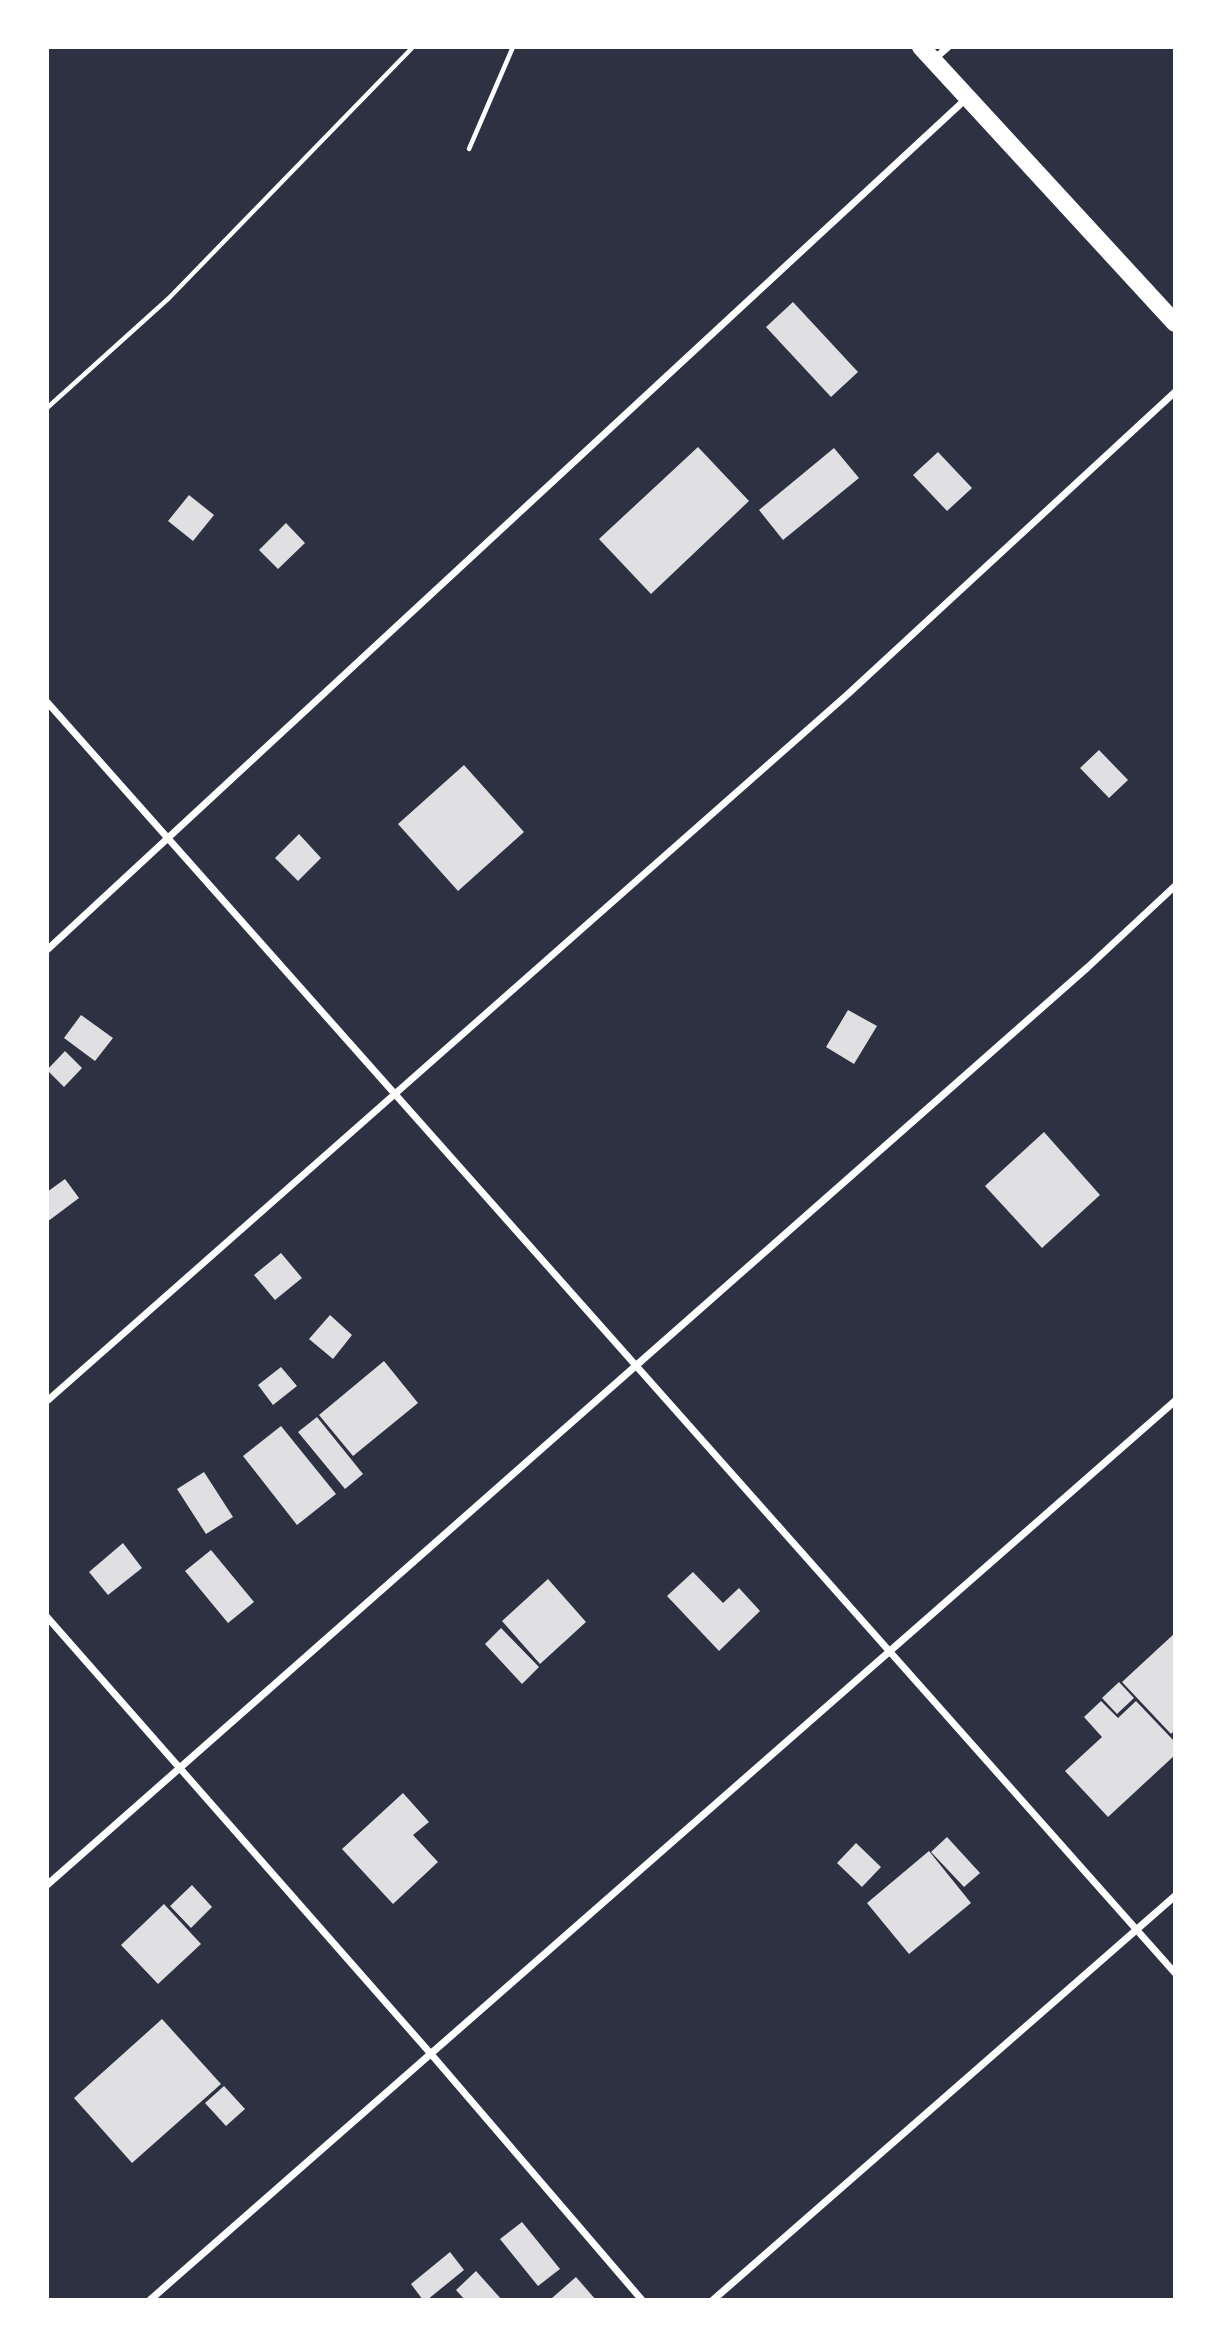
<!DOCTYPE html>
<html>
<head>
<meta charset="utf-8">
<style>
	body { margin:0 }
	#map { position:relative; width:1222px; height:2347px; overflow:hidden; background:#2d3142; font-family:"Nunito Sans",sans-serif }
	canvas { display:block }
	.frame { position:absolute; inset:0; border:49px solid #fff; pointer-events:none }
</style>
</head>
<body>
<div id="map">
<canvas width="1222" height="2347"></canvas>
<div class="frame"></div>
</div>
<script>
const ctx = document.querySelector('canvas').getContext('2d');
ctx.lineJoin = 'round';
function fill(path, color) {
  ctx.fillStyle = color;
  ctx.fill(path, 'evenodd');
}
function strokePath(path, color, width, dash) {
  ctx.strokeStyle = color;
  ctx.lineWidth = width;
  ctx.lineCap = dash ? 'butt' : 'round';
  ctx.setLineDash(dash || []);
  ctx.stroke(path);
}
const building = new Path2D(`
	M793,302L858,372L831,397L766,327Z
	M698,447L749,501L651,594L599,539Z
	M834,448L859,478L783,540L759,510Z
	M938,452L972,488L947,511L913,475Z
	M189,495L214,515L193,541L168,521Z
	M286,523L305,543L278,569L259,550Z
	M1099,750L1128,780L1109,798L1080,768Z
	M464,765L524,832L458,891L398,824Z
	M299,834L321,858L298,881L275,858Z
	M848,1010L877,1026L854,1064L826,1047Z
	M81,1015L113,1038L95,1061L64,1038Z
	M65,1051L82,1068L64,1087L47,1070Z
	M1044,1132L1100,1195L1042,1248L985,1186Z
	M65,1179L79,1198L47,1222V1192Z
	M281,1253L302,1278L275,1300L254,1275Z
	M330,1315L352,1335L333,1359L309,1339Z
	M384,1361L418,1403L353,1456L319,1415Z
	M281,1367L297,1386L273,1405L258,1385Z
	M317,1417L363,1474L345,1489L298,1432Z
	M281,1426L336,1494L297,1525L243,1456Z
	M204,1472L233,1517L206,1534L177,1489Z
	M123,1543L142,1568L108,1595L89,1572Z
	M211,1550L254,1602L228,1623L185,1571Z
	M693,1572L723,1603L739,1588L760,1611L719,1651L667,1596Z
	M548,1579L586,1622L540,1664L502,1621Z
	M501,1628L539,1667L522,1684L485,1644Z
	M1175,1633V1730L1171,1734L1122,1682Z
	M1119,1682L1134,1698L1117,1714L1102,1698Z
	M1101,1701L1118,1718L1136,1701L1175,1742V1755L1108,1817L1065,1771L1102,1737L1084,1717Z
	M403,1793L429,1822L413,1835L438,1862L393,1904L342,1849Z
	M947,1837L980,1873L964,1887L931,1852Z
	M856,1843L881,1867L862,1887L837,1863Z
	M929,1851L971,1903L909,1954L867,1903Z
	M192,1885L212,1907L191,1928L170,1906Z
	M164,1904L201,1944L158,1984L121,1945Z
	M162,2019L221,2084L132,2163L74,2098Z
	M224,2086L245,2109L226,2126L205,2103Z
	M522,2222L560,2269L538,2286L500,2239Z
	M450,2252L464,2270L427,2300H423L411,2284Z
	M476,2271L502,2300H465L456,2290Z
	M576,2277L596,2300H554L552,2298Z`);
const path = new Path2D(`
	M469,149L513,47
	M47,408L169,298L413,47`);
const minor = new Path2D(`
	M933,60L948,47
	M47,702L1175,1973
	M47,950L967,98
	M47,1401L848,694L1175,392
	M47,1617L431,2054L642,2300
	M47,1885L1088,967L1175,886
	M150,2300L1175,1401
	M713,2300L1175,1896`);
const primary = new Path2D(`
	M921,47L1175,323`);
fill(building, '#e0e0e3');
strokePath(path, '#fff', 4.5);
strokePath(minor, '#fff', 7);
strokePath(primary, '#fff', 18);
</script>
</body>
</html>
